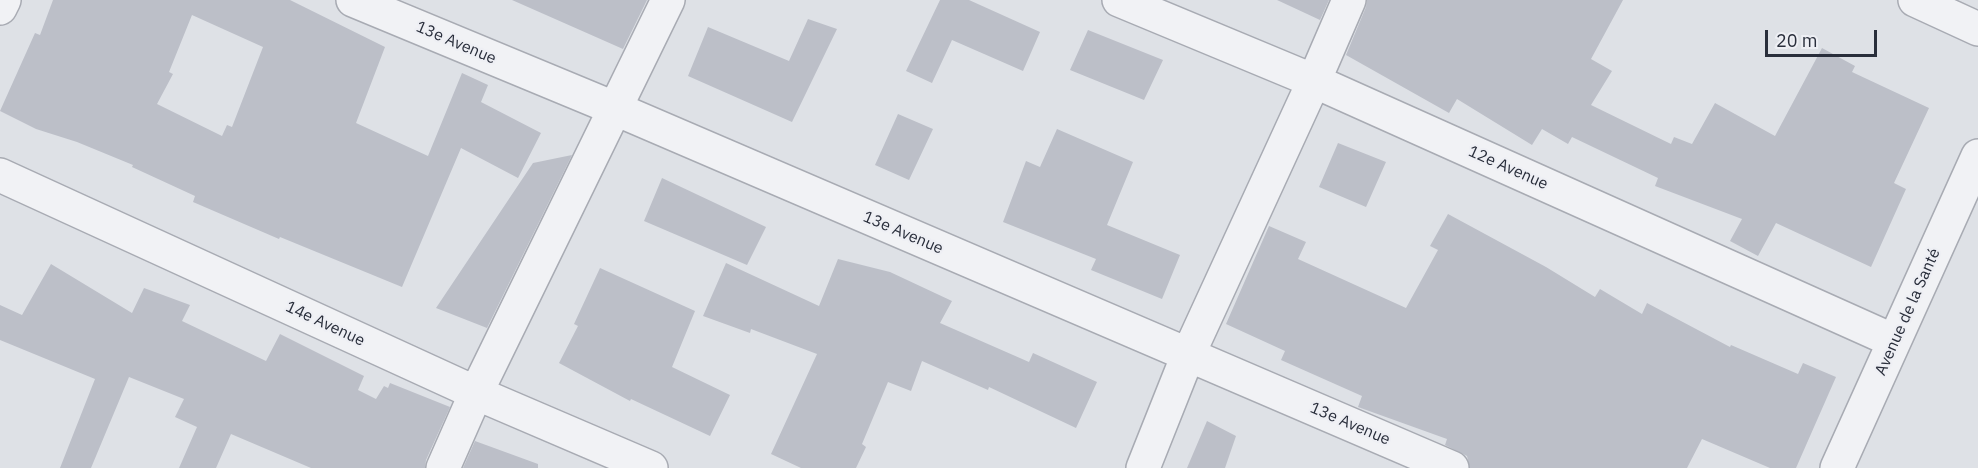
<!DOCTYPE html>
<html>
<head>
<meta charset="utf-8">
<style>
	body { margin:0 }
	#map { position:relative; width:1978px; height:468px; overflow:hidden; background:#dee1e6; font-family:"IBM Plex Sans",sans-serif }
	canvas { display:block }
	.scale { position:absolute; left:1765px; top:30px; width:112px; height:27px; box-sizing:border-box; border:3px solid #292e3b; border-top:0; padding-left:8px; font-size:18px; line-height:21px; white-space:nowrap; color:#292e3b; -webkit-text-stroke:4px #eeeff4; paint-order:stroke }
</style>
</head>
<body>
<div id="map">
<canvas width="1978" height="468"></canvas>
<div class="scale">20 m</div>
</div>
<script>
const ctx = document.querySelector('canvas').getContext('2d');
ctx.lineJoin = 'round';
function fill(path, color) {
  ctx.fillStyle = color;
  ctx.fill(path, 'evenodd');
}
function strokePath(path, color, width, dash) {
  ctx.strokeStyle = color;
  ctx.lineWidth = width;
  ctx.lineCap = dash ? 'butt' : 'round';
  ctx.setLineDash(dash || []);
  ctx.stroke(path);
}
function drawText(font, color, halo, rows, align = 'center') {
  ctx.font = font + ' "IBM Plex Sans",sans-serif';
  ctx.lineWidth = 4.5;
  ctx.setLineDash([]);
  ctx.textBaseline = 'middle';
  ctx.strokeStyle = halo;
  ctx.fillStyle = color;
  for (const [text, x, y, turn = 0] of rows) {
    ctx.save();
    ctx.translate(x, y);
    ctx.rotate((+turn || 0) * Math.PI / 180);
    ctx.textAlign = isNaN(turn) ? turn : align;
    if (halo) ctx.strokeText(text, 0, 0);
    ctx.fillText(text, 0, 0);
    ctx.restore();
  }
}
const building = new Path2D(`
	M53,0H290L385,47L356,123L428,156L462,73L488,85L481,102L541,133L518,178L461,148L402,287L280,237L279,239L193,202L195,196L132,167L133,165L77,142L36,129L0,111L35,33L40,35ZM192,15L263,47L232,127L227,125L222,136L157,104L173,74L169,72Z
	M512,0H647L623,49Z
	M940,0H969L1040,32L1023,71L952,40L932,83L906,71Z
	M1277,0H1329L1320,20Z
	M1367,0H1623L1591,59L1612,71L1591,105L1671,144L1674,137L1692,144L1715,103L1775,136L1822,48L1855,66L1852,72L1929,108L1894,183L1906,189L1871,267L1776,223L1758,256L1730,241L1742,219L1655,186L1658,178L1572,137L1568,144L1542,129L1532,145L1457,99L1449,113L1346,55L1366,7Z
	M808,19L837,29L792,122L688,76L708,27L789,61Z
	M1088,30L1163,60L1144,100L1070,70Z
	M898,114L933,129L909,180L875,165Z
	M1057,129L1133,162L1107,225L1180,255L1162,299L1091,270L1096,259L1003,222L1026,161L1040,167Z
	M1338,143L1386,162L1366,207L1319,187Z
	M572,155L487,328L436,308L533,163Z
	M662,178L766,227L747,265L644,221Z
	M1448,214L1546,267L1595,297L1600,289L1642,314L1647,303L1730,347L1731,345L1798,374L1803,363L1836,377L1796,468H1770L1702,439L1687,468H1470L1467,456L1445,445L1447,439L1358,407L1362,396L1281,360L1285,351L1226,324L1269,226L1306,242L1298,259L1406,308L1438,250L1430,246Z
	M838,259L890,272L952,301L940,323L1029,362L1033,353L1097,382L1076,428L989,387L988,390L922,361L911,391L888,382L862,444L866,447L856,468H801L771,454L817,354L751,329L750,333L703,316L726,263L819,306Z
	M51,264L132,313L144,288L190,305L182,321L266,361L280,334L364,376L358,390L376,399L384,386L388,388L390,383L450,407L426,460L425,468H311L231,434L216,468H179L197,427L175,417L184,399L129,377L91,468H60L95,379L0,340V305L22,315Z
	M600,268L695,311L672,367L730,395L710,436L631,399L630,401L559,363L578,326L574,324Z
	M1207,421L1236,436L1225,468H1187Z
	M475,441L538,464V468H463Z`);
const minor = new Path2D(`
	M353,0L616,109L1452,468
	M1119,0L1314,81L1894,341
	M1915,0L1978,29
	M0,8L4,0
	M0,175L476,393L651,468
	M443,468L476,393L668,0
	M1143,468L1188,355L1314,81L1349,0
	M1837,468L1978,156`);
const streetNames = [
	["13e Avenue",456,43,23],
	["12e Avenue",1508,168,24],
	["13e Avenue",903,233,23],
	["Avenue de la Santé",1908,312,-66],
	["14e Avenue",325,324,25],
	["13e Avenue",1350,424,23]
];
fill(building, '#bcbfc8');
strokePath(minor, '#a8abb3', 36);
strokePath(minor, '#f1f2f5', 33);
drawText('16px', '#292e3b', '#eeeff4', streetNames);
</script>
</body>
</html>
